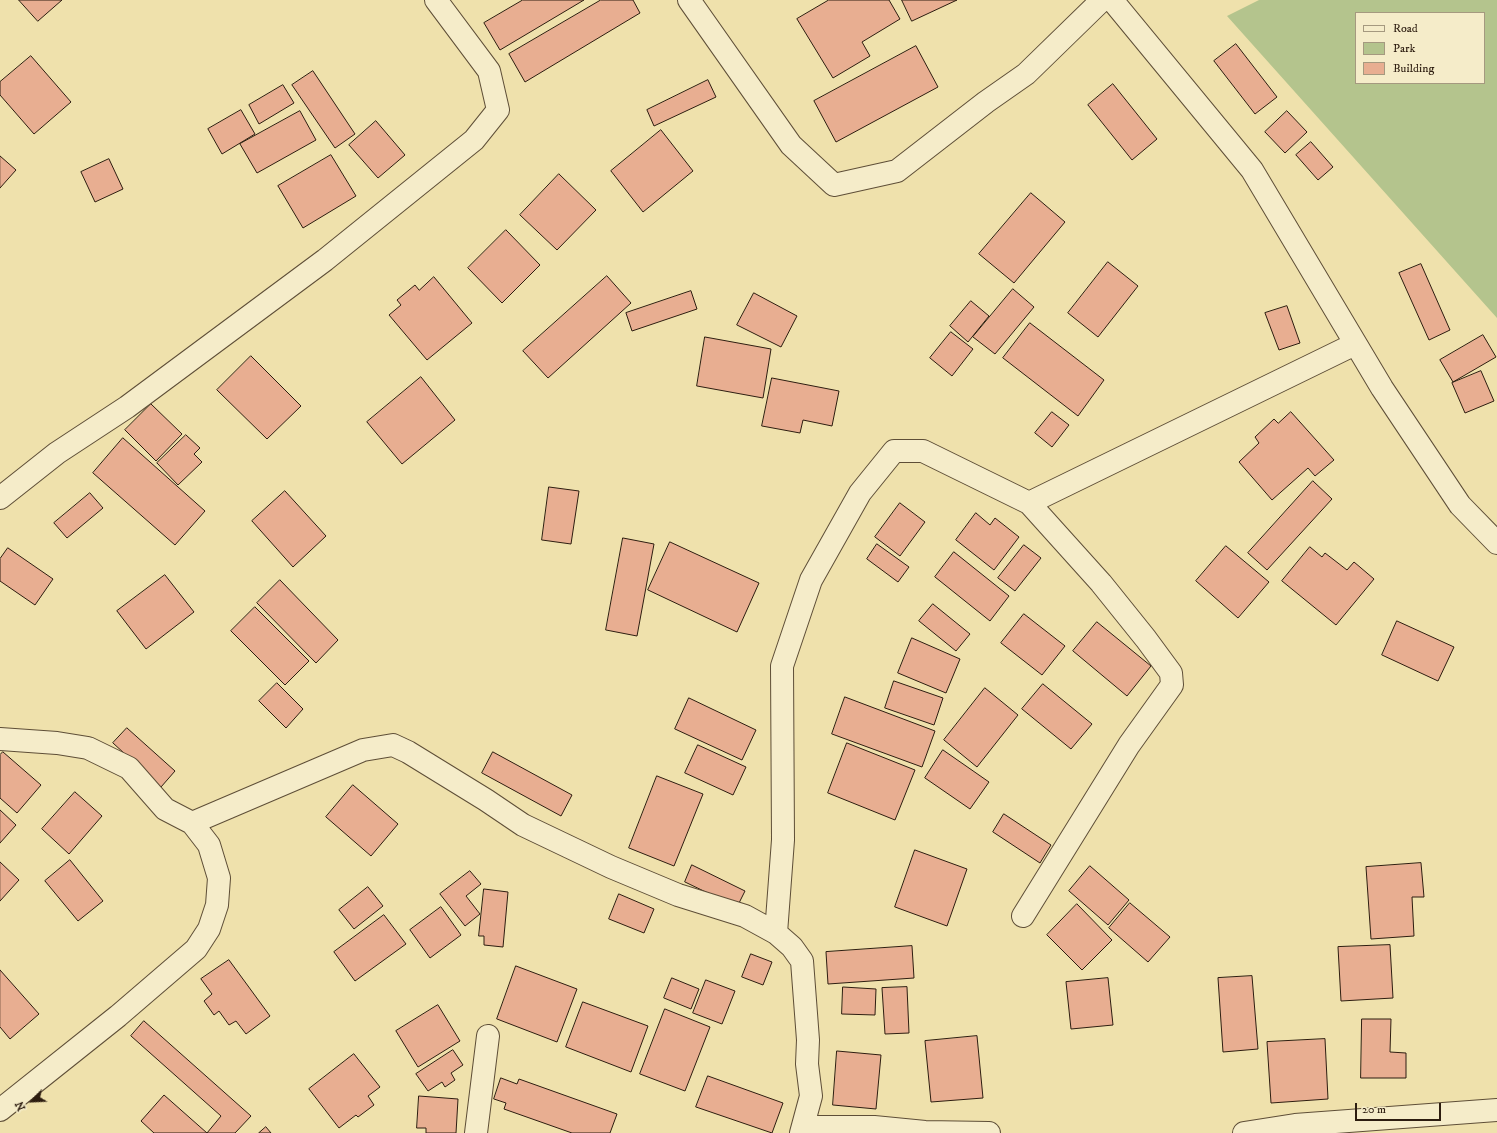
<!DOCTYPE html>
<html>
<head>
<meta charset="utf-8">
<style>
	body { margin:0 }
	#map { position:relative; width:1497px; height:1133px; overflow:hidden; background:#efe1ac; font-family:"IM FELL DW Pica",serif }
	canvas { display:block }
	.legend { position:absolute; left:1355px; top:12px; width:130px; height:72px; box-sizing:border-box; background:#f5ecc9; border:1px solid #a5997f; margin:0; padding:5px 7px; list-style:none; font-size:12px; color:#2d1d10 }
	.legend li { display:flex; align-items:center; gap:8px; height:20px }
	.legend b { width:20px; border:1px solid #a5997f }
	.north { position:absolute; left:12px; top:1081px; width:40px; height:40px; -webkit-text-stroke:3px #f5ecc9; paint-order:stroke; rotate:246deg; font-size:11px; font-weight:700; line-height:16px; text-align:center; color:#2d1d10 }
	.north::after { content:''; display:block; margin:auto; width:14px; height:18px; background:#2d1d10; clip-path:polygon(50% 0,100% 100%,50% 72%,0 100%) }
	.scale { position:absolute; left:1355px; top:1103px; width:86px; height:18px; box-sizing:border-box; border:2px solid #2d1d10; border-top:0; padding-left:5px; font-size:12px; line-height:14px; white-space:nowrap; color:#2d1d10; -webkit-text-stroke:3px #f5ecc9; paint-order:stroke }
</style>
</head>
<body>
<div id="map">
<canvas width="1497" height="1133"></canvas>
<ul class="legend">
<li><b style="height:5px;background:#f5ecc9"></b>Road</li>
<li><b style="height:11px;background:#b4c48d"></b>Park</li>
<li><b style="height:11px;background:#e8ae91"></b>Building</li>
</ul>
<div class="north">N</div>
<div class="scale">20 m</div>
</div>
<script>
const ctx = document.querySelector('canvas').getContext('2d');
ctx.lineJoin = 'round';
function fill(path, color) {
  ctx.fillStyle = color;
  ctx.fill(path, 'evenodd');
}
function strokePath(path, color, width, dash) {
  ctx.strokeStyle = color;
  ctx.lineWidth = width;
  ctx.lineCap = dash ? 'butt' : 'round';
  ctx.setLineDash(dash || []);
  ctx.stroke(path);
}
const green = new Path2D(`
	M1259,0H1497V318L1227,16ZM1356,13H1484V83H1356Z`);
const building = new Path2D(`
	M19,0H62L38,21Z
	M523,0H584L500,50L484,23Z
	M601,0H633L640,13L525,82L509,54Z
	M829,0H889L900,19L862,42L870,56L833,78L797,19Z
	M902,0H957L912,21Z
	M1236,44L1277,97L1255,114L1214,61Z
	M916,46L938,87L836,142L814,101Z
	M31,56L71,102L34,134L0,95V82Z
	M313,71L355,134L335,148L292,85Z
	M708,80L716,97L654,126L647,110Z
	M1113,84L1157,139L1132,160L1088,105Z
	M283,85L294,103L259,124L249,105Z
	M241,110L255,134L222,154L208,129Z
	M300,111L316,140L257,173L240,144Z
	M1287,111L1307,132L1285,153L1265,132Z
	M376,121L405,155L378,178L349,145Z
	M661,130L693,171L643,212L611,171Z
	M1311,142L1333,167L1318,180L1296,155Z
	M331,155L356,196L303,228L278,186Z
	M0,156L16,170L0,188Z
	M109,159L123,189L95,202L81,172Z
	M559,174L596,210L557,250L520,215Z
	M1031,193L1065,222L1014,283L979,254Z
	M506,230L540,265L502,303L468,268Z
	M1108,262L1138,286L1098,337L1068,313Z
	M1421,264L1450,330L1429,340L1399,273Z
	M607,276L631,303L548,378L523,351Z
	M434,277L472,323L427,360L389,315L401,305L397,300L415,285L419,290Z
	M1013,289L1034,307L995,354L973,337Z
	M691,291L697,309L632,331L626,313Z
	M754,293L797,316L781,347L737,325Z
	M971,301L989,316L968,342L950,326Z
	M1287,306L1300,343L1279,350L1265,313Z
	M1030,323L1104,380L1078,416L1003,358Z
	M951,332L973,349L952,376L930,358Z
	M1483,335L1496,357L1453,382L1440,360Z
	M705,337L771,349L763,398L697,386Z
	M251,356L301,406L267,439L217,390Z
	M1481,371L1494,401L1465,413L1452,383Z
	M421,377L455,420L402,464L367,422Z
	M772,378L839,391L832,426L803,420L800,433L762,426Z
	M151,404L182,434L156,461L125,430Z
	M1052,412L1069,425L1052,447L1035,433Z
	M1291,412L1334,460L1315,476L1308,468L1272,500L1239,462L1259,443L1255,437L1274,419L1278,423Z
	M186,435L200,448L194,454L202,462L178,485L157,463Z
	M123,438L205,511L175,545L93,473Z
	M1313,481L1332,499L1267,570L1248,553Z
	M549,487L579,491L571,544L542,540Z
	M285,491L326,536L293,567L252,521Z
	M90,493L103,508L67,538L54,523Z
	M900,503L925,522L900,556L875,537Z
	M976,513L990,525L995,518L1019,537L994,570L956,540Z
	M623,538L654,544L637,636L606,630Z
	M670,542L759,583L737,632L648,590Z
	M877,544L909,567L898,582L867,559Z
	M1024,545L1041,558L1015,591L998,578Z
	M1226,546L1269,582L1238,618L1196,581Z
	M1310,547L1322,557L1325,553L1347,570L1354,562L1374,579L1336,625L1282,581Z
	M8,548L53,579L35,605L0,581V559Z
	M954,552L1009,596L990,621L935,577Z
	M165,575L194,612L146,649L117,611Z
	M280,580L338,640L316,663L257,603Z
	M933,604L970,634L956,651L919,621Z
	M255,607L309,661L285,685L231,631Z
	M1024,614L1065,646L1042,675L1001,643Z
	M1397,621L1454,647L1438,681L1382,655Z
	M1097,622L1151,666L1127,696L1073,651Z
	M912,638L960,659L946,693L898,673Z
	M894,681L943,698L934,725L885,708Z
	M277,683L303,709L286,728L259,701Z
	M1043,684L1092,724L1071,749L1022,709Z
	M985,688L1018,715L977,767L944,740Z
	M845,697L935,731L922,767L832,734Z
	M689,698L756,730L742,760L675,729Z
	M127,728L175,771L161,787L113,743Z
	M847,743L915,770L895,820L828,793Z
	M698,745L746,767L733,795L685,773Z
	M943,750L989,782L970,809L925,778Z
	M3,752L41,785L17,813L0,798V755Z
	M493,752L572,795L561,816L482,773Z
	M657,776L703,794L674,866L629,848Z
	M353,785L398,824L371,856L326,817Z
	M75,792L102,816L69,854L42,829Z
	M0,810L16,825L0,843Z
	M1004,814L1051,845L1040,863L993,832Z
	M915,850L967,869L947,926L895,907Z
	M70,860L103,901L78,921L45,881Z
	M0,862L19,880L0,901Z
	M1421,863L1424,897H1412L1414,936L1371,939L1366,867Z
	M692,865L745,891L737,907L685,882Z
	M1090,866L1129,900L1108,925L1069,891Z
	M470,871L481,884L466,896L480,914L465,926L440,894Z
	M368,887L383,906L354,929L339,910Z
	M484,889L508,892L503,947L484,945V936H479Z
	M619,894L654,909L644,933L609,919Z
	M1130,903L1170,937L1148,962L1109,928Z
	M1077,904L1112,940L1082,970L1047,935Z
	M441,907L461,935L430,958L410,930Z
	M384,915L406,944L355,981L334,952Z
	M1390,945L1393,998L1341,1001L1338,947Z
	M912,946L914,978L828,984L826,952Z
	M751,954L772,962L763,985L742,977Z
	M229,960L270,1016L246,1034L236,1021L229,1025L219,1011L214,1015L204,1001L212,994L201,979Z
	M516,966L577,989L557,1042L497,1019Z
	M0,970L39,1014L10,1039L0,1027Z
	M1252,976L1258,1049L1223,1052L1218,978Z
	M672,978L699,989L691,1009L664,998Z
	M1108,978L1113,1025L1071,1029L1066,982Z
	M706,980L735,991L722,1024L693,1013Z
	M843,987L876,989L875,1015L842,1014Z
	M907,987L909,1033L885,1034L882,988Z
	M583,1002L648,1026L631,1072L566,1047Z
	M438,1005L460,1041L418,1067L396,1031Z
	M665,1009L710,1027L685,1091L640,1074Z
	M1362,1019H1391L1390,1052L1406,1053V1078H1361Z
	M144,1021L251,1116L235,1133H154L141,1121L164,1095L207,1133L221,1116L131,1036Z
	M977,1036L983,1098L931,1102L925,1041Z
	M1325,1039L1328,1099L1271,1103L1267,1042Z
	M453,1050L463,1065L451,1073L455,1080L445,1087L442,1082L428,1091L416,1074Z
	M837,1051L881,1055L876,1109L833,1105Z
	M354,1054L380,1087L368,1096L374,1105L358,1117L356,1115L339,1128L309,1089Z
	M708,1076L783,1103L772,1133L696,1107Z
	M501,1078L517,1084L519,1079L617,1114L610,1133H572L504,1109L506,1103L494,1099Z
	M419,1096L458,1099L456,1133H426V1128H417Z
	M266,1127L271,1133H259Z`);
const minor = new Path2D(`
	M689,0L791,145L834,185L897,171L986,102L1026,74L1102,0
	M1112,0L1252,170L1382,388L1460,505L1497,543
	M0,498L57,453L127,407L325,260L474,140L498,110L489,71L436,0
	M1029,503L1355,344
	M0,739L57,743L88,748L129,768L165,809L192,823L209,845L219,878L217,905L209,929L196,949L118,1016L0,1110
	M192,823L363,750L393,745L408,752L486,800L523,825L611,867L678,895L745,916L776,933L792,947L802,961L808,1040L807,1064L811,1096L801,1133
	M776,933L783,840L782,666L811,580L860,493L894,451H923L1029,503L1101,583L1146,639L1171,673L1172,685L1129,745L1023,916
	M803,1127H874L925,1132L989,1133
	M476,1133L488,1036
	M1244,1133L1295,1125L1497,1110`);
fill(green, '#b4c48d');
fill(building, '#e8ae91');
strokePath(building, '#2d1d10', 1);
strokePath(minor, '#5e4e37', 24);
strokePath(minor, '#f5ecc9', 22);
</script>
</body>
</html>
